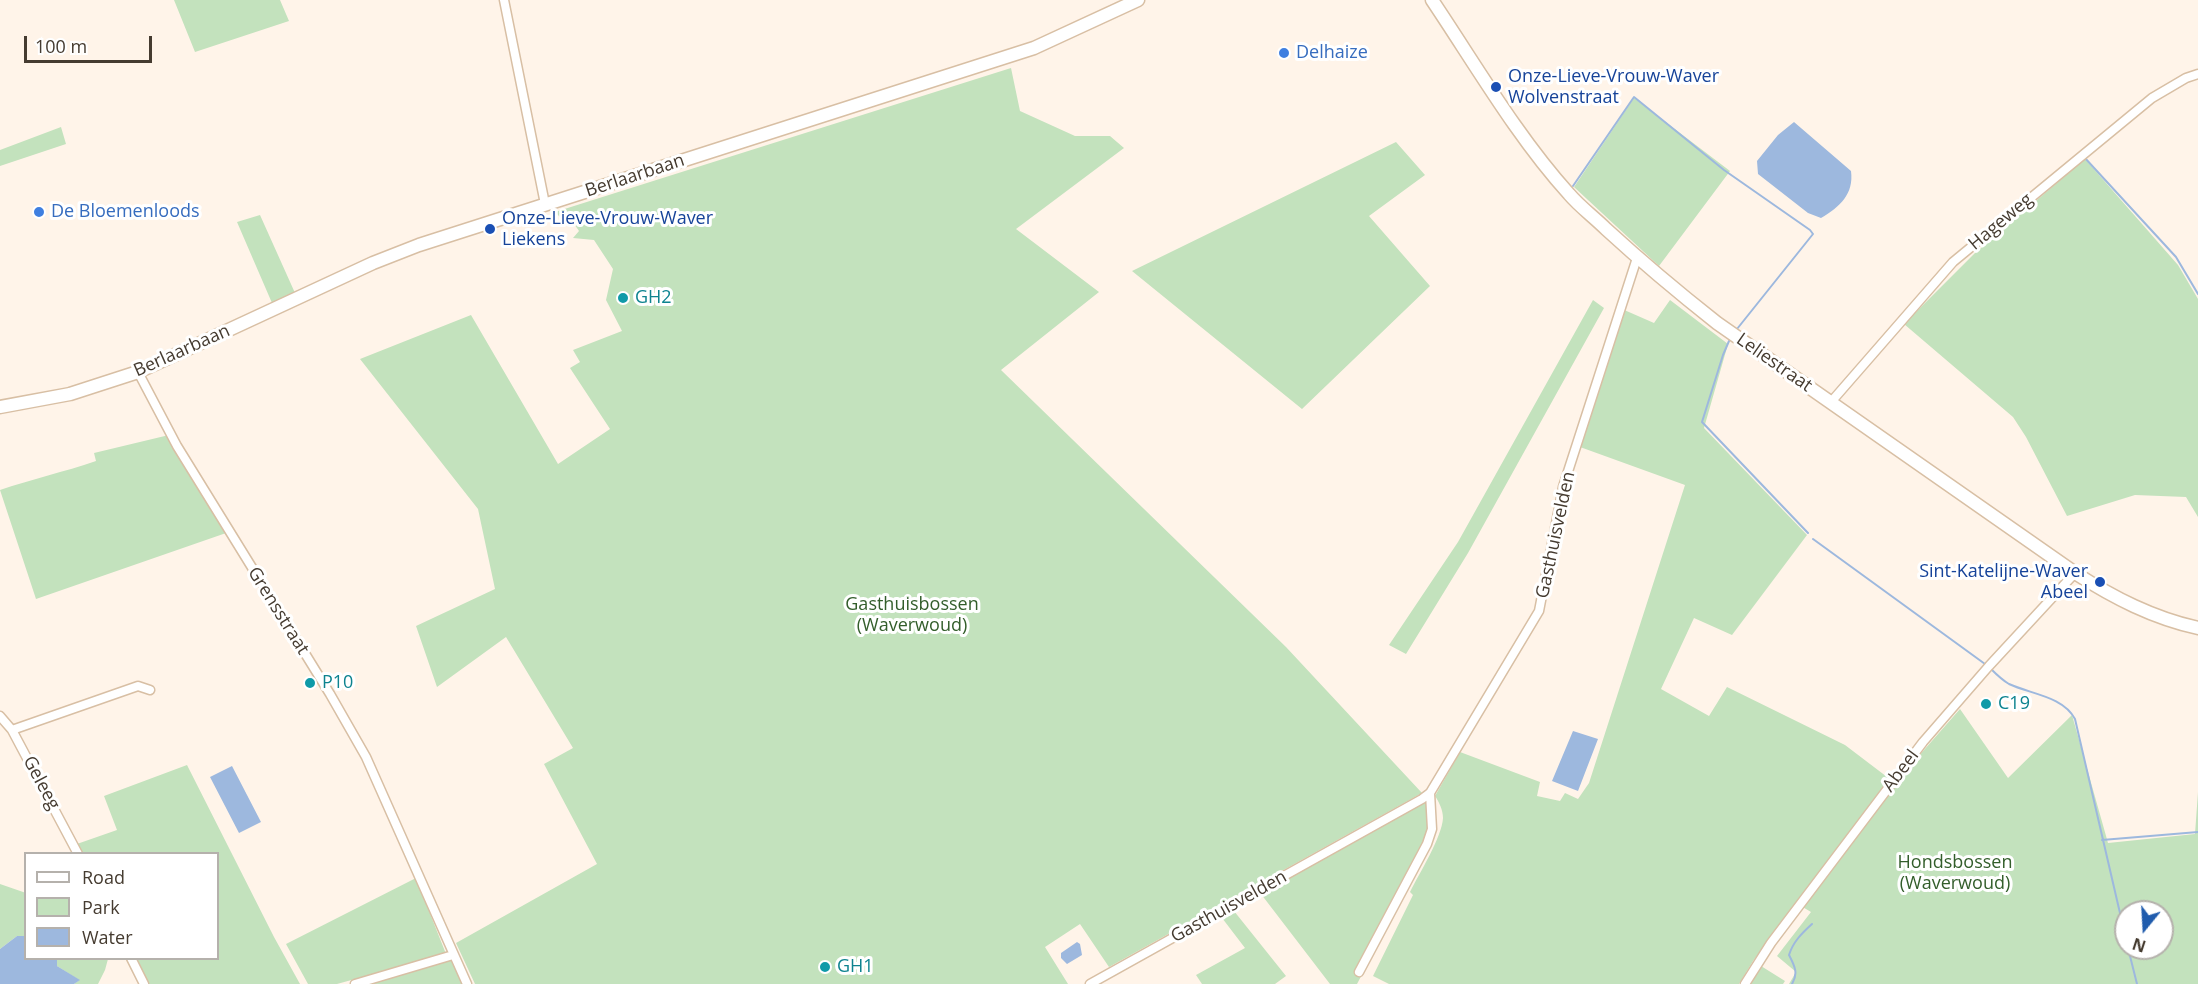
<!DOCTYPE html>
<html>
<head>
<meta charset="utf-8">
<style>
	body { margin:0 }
	#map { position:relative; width:2198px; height:984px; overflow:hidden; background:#fff4e9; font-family:"Open Sans",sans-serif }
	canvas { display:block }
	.legend { position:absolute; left:24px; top:852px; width:195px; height:108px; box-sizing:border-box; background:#fff; border:2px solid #b5b1ac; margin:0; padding:8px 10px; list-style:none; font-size:18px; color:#453b30 }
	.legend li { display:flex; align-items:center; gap:12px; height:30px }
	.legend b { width:30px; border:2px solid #b5b1ac }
	.north { position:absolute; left:2114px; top:900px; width:60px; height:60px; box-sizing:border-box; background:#fff; border:2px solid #b5b1ac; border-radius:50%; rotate:198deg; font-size:16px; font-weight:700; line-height:24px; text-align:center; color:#453b30 }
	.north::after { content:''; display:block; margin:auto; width:21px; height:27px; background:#205cad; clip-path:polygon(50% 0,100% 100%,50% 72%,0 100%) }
	.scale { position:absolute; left:24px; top:36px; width:128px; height:27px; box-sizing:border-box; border:3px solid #453b30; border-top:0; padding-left:8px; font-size:18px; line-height:21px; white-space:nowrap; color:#453b30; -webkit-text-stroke:4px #fff; paint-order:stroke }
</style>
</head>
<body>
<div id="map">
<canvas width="2198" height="984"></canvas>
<ul class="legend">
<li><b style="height:8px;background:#fff"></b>Road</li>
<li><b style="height:16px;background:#c3e2bd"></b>Park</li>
<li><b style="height:16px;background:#9db8de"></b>Water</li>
</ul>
<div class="north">N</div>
<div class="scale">100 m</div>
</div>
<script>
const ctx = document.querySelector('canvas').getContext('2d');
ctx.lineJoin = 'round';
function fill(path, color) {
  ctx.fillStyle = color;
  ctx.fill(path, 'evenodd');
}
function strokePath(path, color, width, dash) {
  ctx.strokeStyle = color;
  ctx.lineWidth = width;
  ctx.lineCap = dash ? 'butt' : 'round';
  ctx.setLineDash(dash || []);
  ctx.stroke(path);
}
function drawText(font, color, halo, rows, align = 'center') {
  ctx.font = font + ' "Open Sans",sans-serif';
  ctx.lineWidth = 6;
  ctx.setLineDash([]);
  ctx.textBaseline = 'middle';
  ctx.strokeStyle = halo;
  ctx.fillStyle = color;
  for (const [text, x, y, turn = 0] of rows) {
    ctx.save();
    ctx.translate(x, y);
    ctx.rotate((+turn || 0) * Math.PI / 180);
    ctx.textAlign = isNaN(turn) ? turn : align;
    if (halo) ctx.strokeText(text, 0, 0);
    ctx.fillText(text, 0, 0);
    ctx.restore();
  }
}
const green = new Path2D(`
	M174,0H280L289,21L195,52Z
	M1011,68L1020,111L1075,136H1110L1124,148L1016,229L1099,292L1001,370L1286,647L1422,793L1109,967L1080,924L1045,947L1068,984H475L456,943L597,864L544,764L573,748L506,637L437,687L416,626L495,589L478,509L360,359L471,315L558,464L610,429L570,368L580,362L573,350L622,331L606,300L613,269L594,240L573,238L579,231L568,215L560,217L555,212Z
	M1634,98L1730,171L1659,266L1574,187Z
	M61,127L66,144L0,166V150Z
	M1396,142L1425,175L1369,216L1430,286L1302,409L1132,271Z
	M2085,159L2178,265L2198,299V517L2186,497L2135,495L2067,516L2026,437L2013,417L1904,324L1975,253Z
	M260,215L295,293L272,303L237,222Z
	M1593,300L1604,308L1468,553L1406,654L1389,645L1458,542Z
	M1670,300L1728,344L1704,428L1807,535L1732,635L1694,618L1661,689L1709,716L1727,687L1845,745L1895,783L1960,709L2008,778L2072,715L2108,843L2195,834L2198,792V984H1789L1796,972L1777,956L1811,912L1796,903L1753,961L1739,984H1389L1373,976L1413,895L1410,892C1419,874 1442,837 1443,818C1443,810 1439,802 1435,796L1460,752L1540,782L1537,796L1560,801L1565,793L1578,799L1589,783L1685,485L1580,447L1622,309L1654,323ZM2126,912H2162V948H2126Z
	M169,435L229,532L36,599L0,490C32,479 64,472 96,461L94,453Z
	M187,765L274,937L300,984H147L134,959L218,958V854L79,853L74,845L117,830L104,796Z
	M1427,801L1434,822L1412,862L1399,904L1357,984H1330L1261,894Z
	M416,878L446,954L337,984H308L286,944Z
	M0,884L26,893L25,936H17L0,949Z
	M1234,911L1286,976L1275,984H1202L1196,975L1245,948L1219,914Z
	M57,959H108L105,970L98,984H74L79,980L57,966Z
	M451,960L462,984H365Z
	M1761,966L1785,981L1783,984H1750Z`);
const water = new Path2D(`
	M1794,122L1851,171C1854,194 1840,207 1821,218L1808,213L1758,174L1757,161L1778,135Z
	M1573,731L1598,739L1578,791L1552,781Z
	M232,766L261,822L239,833L210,777Z
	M17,936H25L26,958L57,959V966L80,980L74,984H0V949Z
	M1077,942L1080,944L1082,955L1067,964L1061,958V953Z`);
const stream = new Path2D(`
	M2084,157L2176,257L2198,294
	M1573,186L1634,97L1724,170L1810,230L1813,234L1737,329
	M1729,341L1723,355L1702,422L1808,533
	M1813,539L1985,664
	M1991,669C1997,675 2002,680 2009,684C2030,694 2063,696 2075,719L2126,939
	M2102,840L2198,832
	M2128,948L2137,984
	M1792,984C1799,973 1794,965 1789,955C1793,942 1802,933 1812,924`);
const street = new Path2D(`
	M504,0L545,204
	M138,372L177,446L330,694L366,757L467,984
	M1831,402L1953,262L2152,98L2186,78L2198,74
	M0,716L12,730L78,854
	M12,730L138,686L150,690
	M131,958L144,984
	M1359,972L1427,844L1432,829L1430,793
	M355,984L453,955
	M1090,984L1422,799L1430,793L1539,611L1563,487L1637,258
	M1745,984L1771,943L1923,742L1989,666L2075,573`);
const secondary = new Path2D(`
	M1432,0C1475,64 1518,138 1569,194C1580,207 1594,217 1606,229C1642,262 1679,293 1717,323L2075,573C2114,598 2153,618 2198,628
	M0,407L70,394L138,372L373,263L419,245L1034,48L1138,0`);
const markers = [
	[1284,53,6,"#3f7fe0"],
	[1496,87,6,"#1a4fb4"],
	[39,212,6,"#3f7fe0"],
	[490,229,6,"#1a4fb4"],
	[623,298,6,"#0f9aa8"],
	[2100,582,6,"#1a4fb4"],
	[310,683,6,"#0f9aa8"],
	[1986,704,6,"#0f9aa8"],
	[825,967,6,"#0f9aa8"]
];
const shopNames = [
	["Delhaize",1296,53],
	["De Bloemenloods",51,212]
];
const transitNames = [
	["Onze-Lieve-Vrouw-Waver",1508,77],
	["Wolvenstraat",1508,98],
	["Onze-Lieve-Vrouw-Waver",502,219],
	["Liekens",502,240],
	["Sint-Katelijne-Waver",2088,572,"right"],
	["Abeel",2088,593,"right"]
];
const streetNames = [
	["Berlaarbaan",635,176,-18],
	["Hageweg",2001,222,-40],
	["Berlaarbaan",182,351,-24],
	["Leliestraat",1774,363,35],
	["Gasthuisvelden",1556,535,-78],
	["Grensstraat",278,611,58],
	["Abeel",1901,771,-53],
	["Geleeg",41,783,62],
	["Gasthuisvelden",1229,907,-29]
];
const cultureNames = [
	["GH2",635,298],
	["P10",322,683],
	["C19",1998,704],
	["GH1",837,967]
];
const parkNames = [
	["Gasthuisbossen",912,605],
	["(Waverwoud)",912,626],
	["Hondsbossen",1955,863],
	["(Waverwoud)",1955,884]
];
fill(green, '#c3e2bd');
fill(water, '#9db8de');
strokePath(stream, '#9db8de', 2);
strokePath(street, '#d8bfa4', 11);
strokePath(secondary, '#d8bfa4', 15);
strokePath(street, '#fff', 8);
strokePath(secondary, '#fff', 12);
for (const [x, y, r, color] of markers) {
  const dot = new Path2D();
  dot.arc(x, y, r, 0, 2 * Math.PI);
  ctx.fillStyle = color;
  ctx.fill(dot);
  strokePath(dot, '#fff', 2);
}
drawText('18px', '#366cbe', '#fff', shopNames, 'left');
drawText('18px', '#164399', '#fff', transitNames, 'left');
drawText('18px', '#453b30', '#fff', streetNames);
drawText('18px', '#0d838f', '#fff', cultureNames, 'left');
drawText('18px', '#335e2b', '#fff', parkNames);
</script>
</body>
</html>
